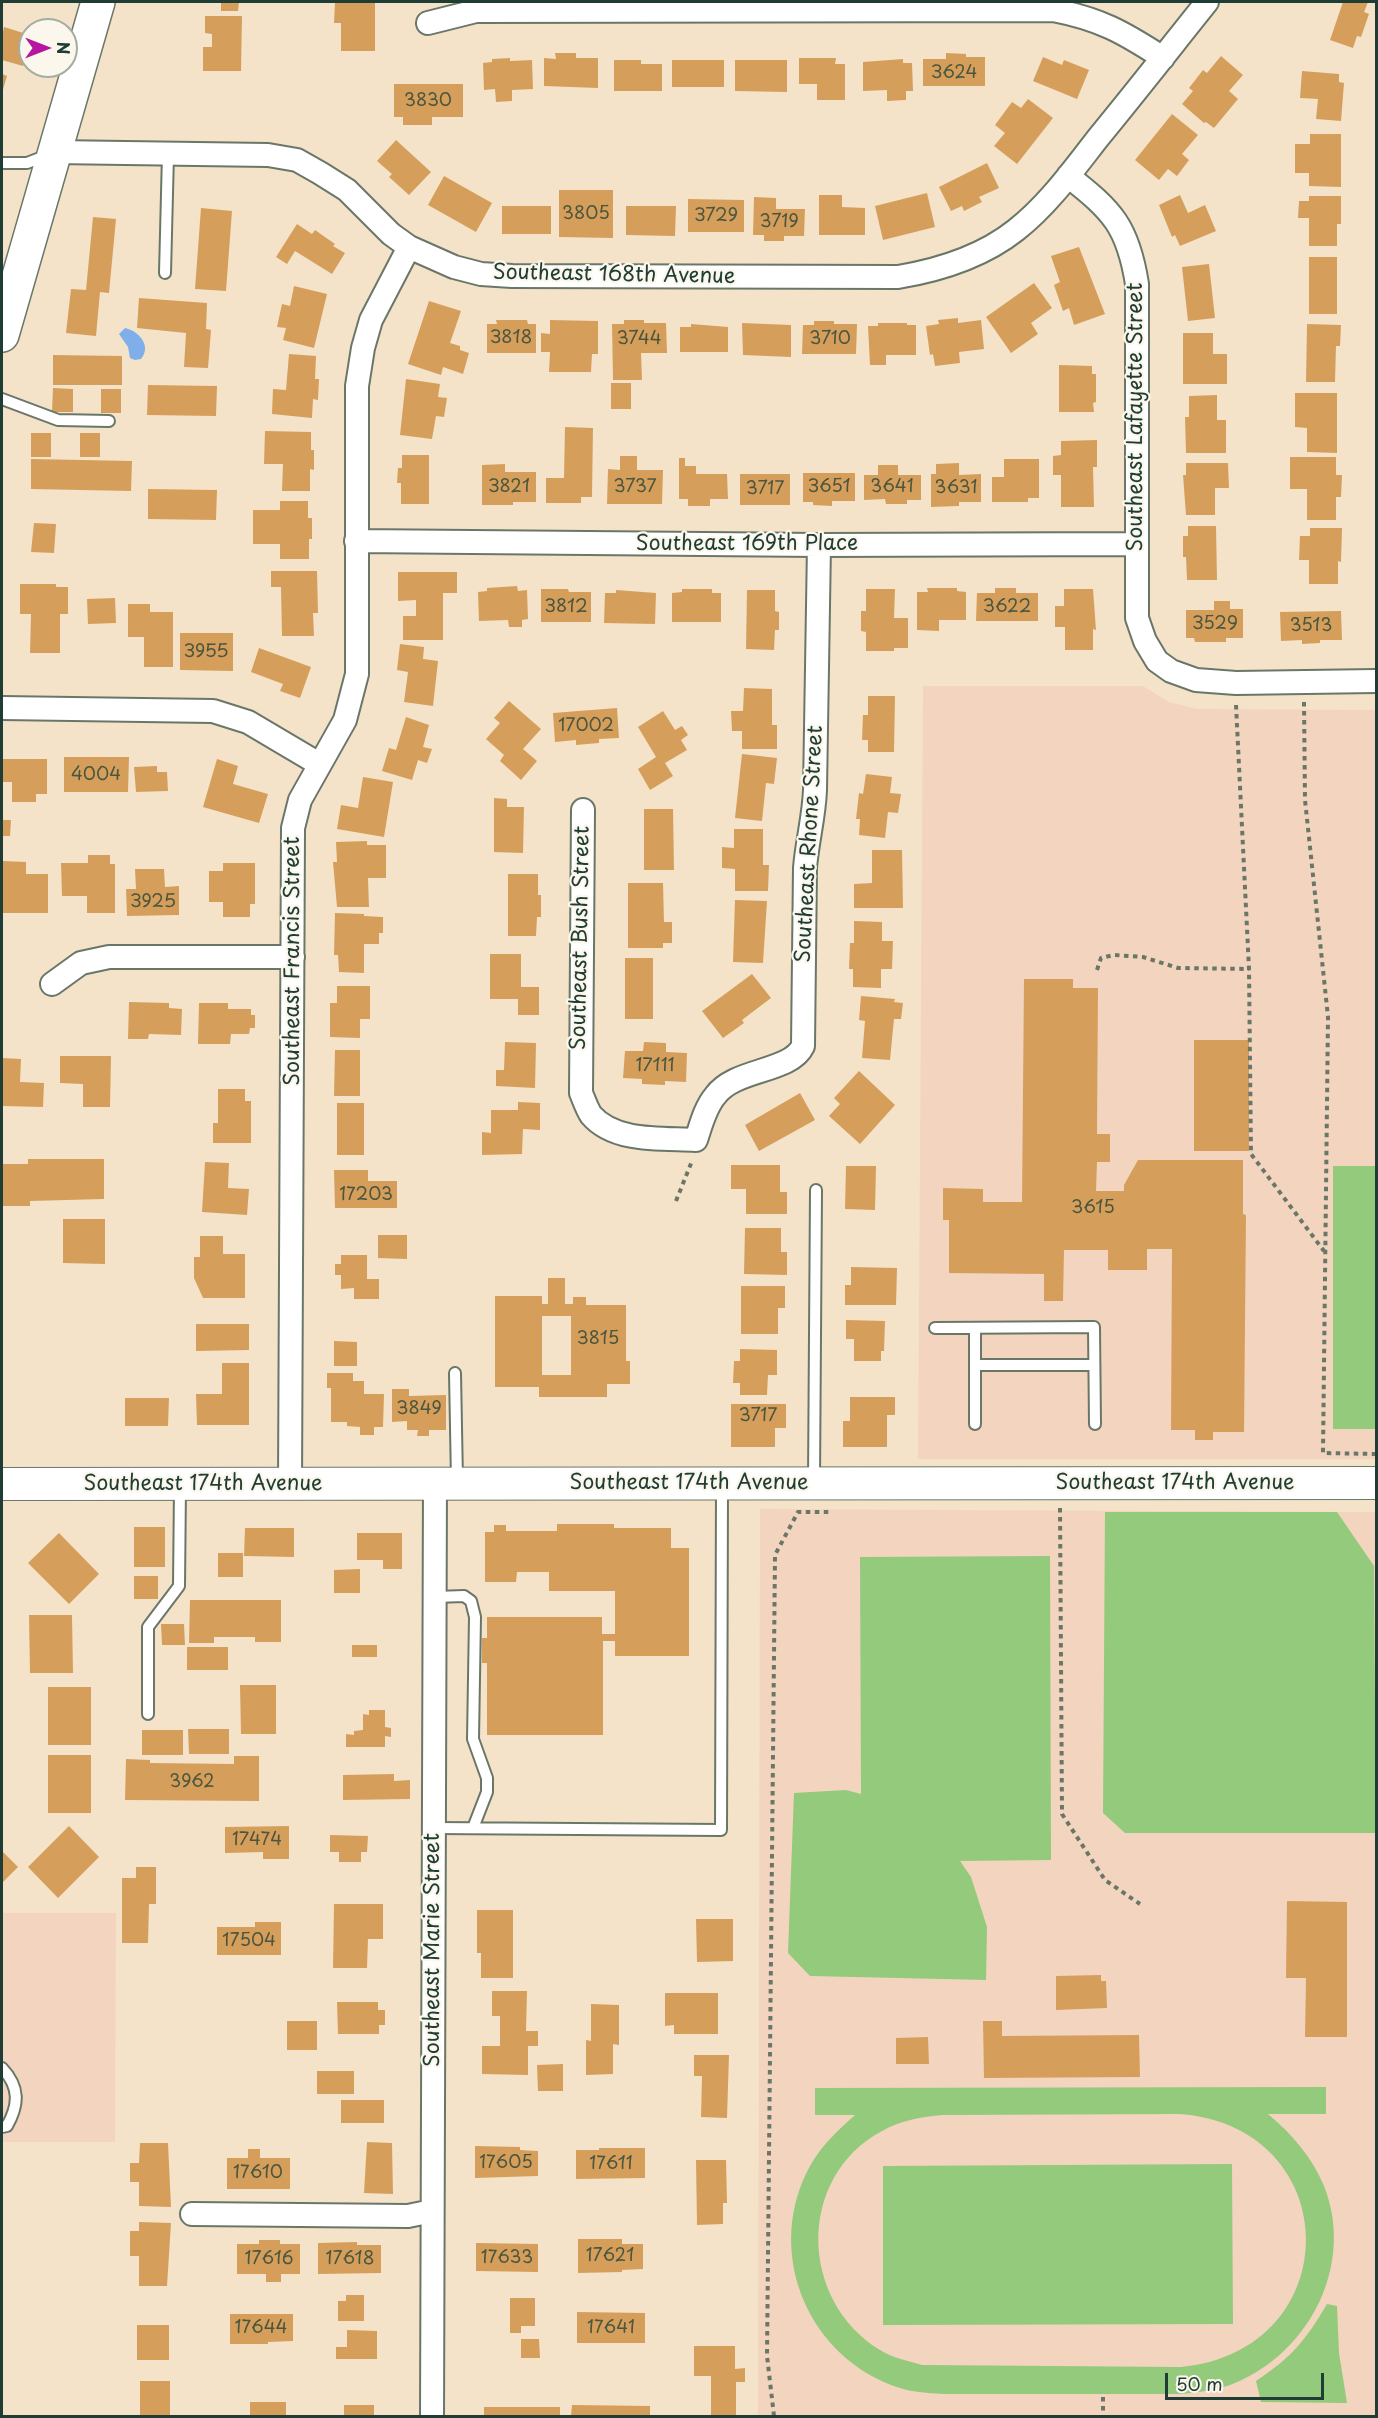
<!DOCTYPE html>
<html>
<head>
<meta charset="utf-8">
<style>
	body { margin:0 }
	#map { position:relative; width:1378px; height:2418px; overflow:hidden; background:#f4e3c9; font-family:"Playpen Sans",sans-serif }
	canvas { display:block }
	.frame { position:absolute; inset:0; border:3px solid #1f3d34; pointer-events:none }
	.north { position:absolute; left:18px; top:18px; width:60px; height:60px; box-sizing:border-box; background:#fbf7ec; border:2px solid #a3ada2; border-radius:50%; rotate:90deg; font-size:16px; font-weight:700; line-height:24px; text-align:center; color:#1f3d34 }
	.north::after { content:''; display:block; margin:auto; width:21px; height:27px; background:#b5179e; clip-path:polygon(50% 0,100% 100%,50% 72%,0 100%) }
	.scale { position:absolute; left:1165px; top:2373px; width:159px; height:27px; box-sizing:border-box; border:3px solid #1f3d34; border-top:0; padding-left:8px; font-size:18px; line-height:21px; white-space:nowrap; color:#1f3d34; -webkit-text-stroke:4px #fbf7ec; paint-order:stroke }
</style>
</head>
<body>
<div id="map">
<canvas width="1378" height="2418"></canvas>
<div class="frame"></div>
<div class="north">N</div>
<div class="scale">50 m</div>
</div>
<script>
const ctx = document.querySelector('canvas').getContext('2d');
ctx.lineJoin = 'round';
function fill(path, color) {
  ctx.fillStyle = color;
  ctx.fill(path, 'evenodd');
}
function strokePath(path, color, width, dash) {
  ctx.strokeStyle = color;
  ctx.lineWidth = width;
  ctx.lineCap = dash ? 'butt' : 'round';
  ctx.setLineDash(dash || []);
  ctx.stroke(path);
}
function drawText(font, color, halo, rows, align = 'center') {
  ctx.font = font + ' "Playpen Sans",sans-serif';
  ctx.lineWidth = 4.5;
  ctx.setLineDash([]);
  ctx.textBaseline = 'middle';
  ctx.strokeStyle = halo;
  ctx.fillStyle = color;
  for (const [text, x, y, turn = 0] of rows) {
    ctx.save();
    ctx.translate(x, y);
    ctx.rotate((+turn || 0) * Math.PI / 180);
    ctx.textAlign = isNaN(turn) ? turn : align;
    if (halo) ctx.strokeText(text, 0, 0);
    ctx.fillText(text, 0, 0);
    ctx.restore();
  }
}
const built = new Path2D(`
	M923,686H1143L1169,702L1198,709L1376,710V1459H918Z
	M760,1509L1376,1512V2416H758Z
	M2,1913H116L115,2142H2Z`);
const green = new Path2D(`
	M1333,1166H1376V1429H1333Z
	M1105,1512H1337L1374,1566L1376,1833H1125L1103,1813Z
	M1050,1556L1051,1860L960,1861L971,1877L987,1927L986,1980L810,1976L788,1953L794,1793L846,1790L861,1794L860,1557Z
	M1326,2087V2114H1268C1292,2134 1312,2157 1324,2186C1355,2264 1310,2352 1235,2383C1218,2390 1200,2392 1181,2394H944C926,2393 908,2392 891,2385C804,2351 765,2248 810,2166C821,2146 838,2130 855,2115H815V2088ZM1180,2114C1347,2127 1349,2351 1181,2367L922,2365C908,2361 893,2358 880,2350C799,2301 796,2177 882,2131C901,2120 921,2117 943,2115Z
	M1232,2164L1233,2324L883,2325V2166Z
	M1327,2304L1337,2306L1339,2353L1347,2403L1261,2402L1256,2381C1293,2356 1305,2341 1327,2304Z`);
const water = new Path2D(`
	M125,328C139,331 152,346 141,359L135,360L130,358L128,347L119,334Z`);
const building = new Path2D(`
	M221,2H239L238,11H221Z
	M335,2H375V51H341V23H334Z
	M1343,2H1368L1364,12L1369,14L1361,37L1357,36L1353,48L1330,40Z
	M205,16H242L241,71H203V47H212V34L205,33Z
	M4,27L30,35V43L23,66L2,60V36Z
	M555,53H576V58H598V88L544,86V58L556,59Z
	M946,53L966,54V57H985V86H923V59H946Z
	M1221,56L1243,75L1229,91L1238,99L1214,128L1206,122L1204,123L1182,104L1193,91L1189,88L1203,70L1207,73Z
	M1043,57L1062,65L1064,60L1089,70L1077,99L1033,81Z
	M510,58V61L532,60L533,89L512,90V101L496,102L495,89L484,90L483,63L492,62V59Z
	M799,58H836L835,64H845V100H817V84H799Z
	M903,59V63H912L913,91H906V100L887,101V90L863,91V62Z
	M614,60H641V64H662V91H614Z
	M672,60H724V87H672Z
	M735,60H787V92L735,91Z
	M1302,71L1339,74V82L1344,83L1341,121L1316,119L1318,99L1300,98Z
	M2,74L7,76L2,93Z
	M394,84H463V117H432V125H403V117H394Z
	M1028,99L1053,118L1017,164L994,146L1005,133L995,125L1012,102L1021,108Z
	M1172,114L1198,135L1182,154L1189,160L1177,176L1168,169L1159,180L1135,160Z
	M1310,134H1341V187L1309,186V173H1295V144H1310Z
	M396,140L431,172L409,195L389,177L392,174L377,161Z
	M987,163L999,188L979,197L982,202L964,211L962,206L951,211L939,187Z
	M444,176L492,203L476,232L428,205Z
	M559,190H613V238L559,237Z
	M927,193L935,227L883,240L875,206Z
	M819,195H842V207L865,208V235H819Z
	M1180,195L1188,213L1205,205L1216,231L1180,246L1175,235L1172,237L1159,205Z
	M1309,196H1341V224H1337V246H1309V218H1298L1299,201H1309Z
	M754,197L776,198V209H805L804,236H784V241H764V235H753Z
	M688,199L744,200V232H688Z
	M502,206H551V234H502Z
	M626,206H676L675,236L626,235Z
	M201,208L232,211L226,291L195,289Z
	M93,217L116,219L109,293L100,292L96,336L66,333L71,289L86,290Z
	M297,224L312,234L315,230L335,244L333,246L345,253L332,274L295,251L287,264L276,257Z
	M1079,247L1105,314L1074,325L1069,308L1063,311L1054,285L1060,282L1051,256Z
	M1309,257H1337V314H1309Z
	M1209,264L1215,318L1188,321L1182,267Z
	M1034,283L1052,308L1031,323L1038,334L1011,353L986,317Z
	M294,286L327,294L314,348L283,340L286,328L277,327L282,304L290,306Z
	M139,298L207,303L206,329L211,330L208,368L184,367L186,333L137,328Z
	M429,301L461,311L450,343L460,346V350L469,353L463,374L443,367L441,375L408,364Z
	M958,318V323L981,320L984,349L959,352L960,363L935,366L933,354L930,355L926,326L939,324L938,320Z
	M496,320H527L528,324H536V353H487V324H497Z
	M550,320L598,321V354H592L591,372H549L550,352H541V333L550,334Z
	M624,320H644V323H666L667,353H641L642,380H613L612,324H624Z
	M814,321H834V324H857L856,354H802L803,325H814Z
	M742,323L791,325V357L743,355Z
	M878,323H907V325H916V355H886V365H870L868,326H878Z
	M691,324L728,327V352H680V327H691Z
	M1307,324L1341,325L1340,346H1336L1335,382H1306Z
	M1183,333H1213V354H1227V384H1183Z
	M289,354L316,356L315,379H319L318,400L313,399L312,418L272,414L273,389L286,390Z
	M53,355L122,356V385H53Z
	M1059,365L1092,366V374H1096V402L1093,403L1094,412H1059Z
	M406,379L440,384L438,397L447,398L444,417L436,416L432,439L400,435Z
	M611,383H631V409H611Z
	M148,385L217,386L216,416L147,415Z
	M53,388L73,389V412H52Z
	M101,389H121V413H101Z
	M1295,393H1337V453L1307,452V428L1295,427Z
	M1217,395V420H1226V453H1186L1185,417H1189V396Z
	M565,427L593,428L592,497H581V503H546V478H564Z
	M265,431L311,432V450H314V470L310,469V491H282L283,464H264Z
	M31,433H51V457H31Z
	M80,433H100V457H80Z
	M1097,440V467H1093L1094,507H1061V475H1053V456L1061,455V441Z
	M402,455H429V504H401V483H397L398,468H402Z
	M620,456H637V470H663L662,504H607L608,469L620,470Z
	M1290,457H1336V475H1342L1341,497H1336V520H1307V489H1290Z
	M679,458H685V466H696V474H727L728,499H710V506H688V499H679Z
	M31,459L132,461L131,491L31,489Z
	M1004,459H1039V498H1028V502H992V477H1004Z
	M959,463V475L981,474V502H959V506L931,507V474H936V464Z
	M1186,463H1228L1229,488H1215V515H1186L1183,475H1186Z
	M505,464V472H536V502H513V505H482V465Z
	M878,465H898V475H921V500H907V504H886L885,499L864,500V475H878Z
	M803,473H855V501H832V506L813,505V502H803Z
	M740,474H790V505H740Z
	M148,489L217,490L216,520L148,519Z
	M280,501H308V518H312V539H309V559H280V544H253V510H280Z
	M34,523L56,524L54,553L31,552Z
	M1188,526H1216L1217,580H1187L1186,557H1183V536H1188Z
	M1310,528H1342L1341,562L1338,561V584H1309V560H1299L1300,536H1310Z
	M271,571H317L318,613H313L314,636H282L281,587H271Z
	M398,572H457V593H443V640H403V616H416V600L398,601Z
	M20,584H56V587H68V614H60V653H30L31,614H20Z
	M517,586L518,591L527,590L528,619L522,620V627H509L508,620L479,621L478,592L487,591V588Z
	M927,588H957V591L966,592V620H939V631L917,630V592H928Z
	M995,588H1016V593H1038V621H976L977,593H995Z
	M541,589H568L569,592H591V622H541Z
	M682,589H712V593H721V622H672V593L682,592Z
	M866,589H895L894,618H908V648H894V651H866V632L861,631V611H866Z
	M1064,589H1093L1096,630L1093,629V650H1065V627H1055V606H1064Z
	M616,590L656,593L655,624L604,623L605,593H616Z
	M747,590H775V611L779,612V630H775L774,650L746,649Z
	M115,598L116,623L88,624L87,599Z
	M1214,601H1230V609H1243V638H1226V642H1195L1194,638H1186V610H1214Z
	M128,604H150V612H173V667H144V637H128Z
	M1341,611L1342,640H1320V643L1302,644V640L1281,641L1280,612Z
	M180,633H233V671L180,670Z
	M400,644L424,647L423,659L438,661L433,706L404,702L408,672L397,670Z
	M259,648L311,667L300,698L280,691L283,684L251,672Z
	M744,688L772,689V725H777V749H742V731H732L731,711H743Z
	M868,696H895L894,752H868V740H862L863,715H868Z
	M509,701L541,729L523,749L537,761L521,780L500,761L504,755L486,739L500,723L494,718Z
	M617,708L619,738L599,739V743L576,745V740L555,742L553,713Z
	M663,711L675,730L682,726L688,735L681,740L687,750L665,763L673,776L650,790L638,769L656,757L638,727Z
	M406,717L429,725L423,747L432,749L427,763L418,760L412,780L382,771L389,748L396,750Z
	M742,754L777,758L774,784L766,783L762,821L735,818Z
	M64,757H129L128,792H64Z
	M2,759H47V794H36V802H12V782H2Z
	M217,759L238,766L233,784L268,794L259,823L203,807Z
	M157,766V772H167L168,791L136,792L134,767Z
	M866,774L892,777L890,793L901,794L898,813L888,812L885,838L859,835L860,819H856L859,793L863,794Z
	M363,777L393,782L384,837L337,829L341,805L358,808Z
	M494,798L507,799V807H524L523,853L494,852Z
	M644,809H673L674,870H644Z
	M2,820H11L10,836H2Z
	M734,829H763V865H769L768,891H735V869L722,868V847L734,848Z
	M367,841V845H386V878H368L369,907H337L333,862H337L336,842Z
	M872,850H902L903,908H854V884L872,883Z
	M88,855H110V864H115V913H87V896H62L61,863H88Z
	M2,861L26,862V874H48V913H2Z
	M223,863H255V904H250V917H223V902H209V871H223Z
	M135,869H164L165,887L179,886V915L127,916L126,889H136Z
	M508,874H538V895H541V917H537L536,936H508Z
	M628,883H663L664,922H672V943H663V948H628Z
	M735,900L767,901L763,963L733,962Z
	M335,913L364,914V916L383,917V933H379V944H364V973L339,972L338,955H334Z
	M854,921L882,922V941H893L892,969H881V988L853,987V969H849L850,943H854Z
	M490,954H521V987H539V1015H518V999H490Z
	M625,958H653V1019H625Z
	M752,974L771,998L742,1020L744,1023L723,1038L702,1011Z
	M1024,979H1073V988H1098L1097,1134H1110V1162H1097L1096,1191H1124V1185L1138,1160H1243V1214L1246,1215L1244,1432H1213V1440H1195V1430H1171L1172,1249H1147V1270H1108V1250H1064L1063,1301H1044V1274L949,1273V1220H943V1188L983,1189V1202H1022Z
	M337,986H370V1019H360V1038L330,1037V1003H337Z
	M861,996L895,999L894,1002L903,1003L901,1019H894L890,1060L862,1058L865,1021L859,1020Z
	M129,1002L169,1003V1008L182,1009L181,1035L149,1034L148,1039H128Z
	M199,1003H228V1009H251V1015H255V1028H250L249,1034H231L230,1044H198Z
	M1194,1040H1249V1151H1194Z
	M505,1042L536,1043L535,1088L496,1086V1070H504Z
	M644,1042L666,1043V1052L687,1053L686,1082L665,1081V1085L642,1084V1079L623,1078L625,1051H643Z
	M335,1050H360V1096H334Z
	M60,1056H111L110,1107H83V1084L60,1083Z
	M2,1058L21,1059L20,1082L44,1083L43,1107L2,1106Z
	M859,1071L895,1105L860,1144L829,1116L840,1104L834,1098Z
	M218,1089H245V1101H251V1143H213V1123H218Z
	M800,1093L815,1120L759,1151L745,1125Z
	M518,1102L540,1103V1130L523,1129L522,1154L482,1155V1132L491,1133V1110H518Z
	M337,1103H364V1155H337Z
	M28,1159H104V1199L30,1201V1206H2V1164H28Z
	M205,1162L229,1163L228,1188L249,1189L247,1215L202,1212Z
	M731,1165H780V1192H787V1214H746V1189H731Z
	M846,1166H876L875,1210L845,1209Z
	M334,1170H368V1181H397V1208H335Z
	M63,1219H105V1264L63,1263Z
	M745,1228H781V1252H787V1275L744,1274Z
	M378,1235H407V1259L378,1258Z
	M200,1236H223V1254H245V1298H203L194,1278V1257H200Z
	M341,1255H367V1279H379V1299H354V1288L341,1289V1275H335V1264H341Z
	M851,1267L897,1268L896,1305H845V1285H851Z
	M548,1278H565V1304H573V1297H586V1305H626V1361H630V1384H607V1397H539V1387H495V1296H542V1304H548ZM542,1316H571V1375H542Z
	M741,1286H785V1308H778V1334H741Z
	M846,1320L885,1321L884,1351H881V1361H854V1339H846Z
	M196,1324H249V1350L196,1351Z
	M334,1341L357,1342V1366H334Z
	M740,1349L777,1350V1375H768L767,1395H740V1383H733L734,1361H740Z
	M222,1363H249V1425H197L196,1394H222Z
	M327,1373H353V1381H364V1394H384L383,1427H374V1435H360V1427L347,1426V1422H331V1388H327Z
	M392,1389H409V1396L446,1395V1430H429V1436H417L418,1430H407V1421L392,1422Z
	M850,1397H895V1415H887V1447H843V1421H850Z
	M125,1398H169L168,1426H125Z
	M731,1404H786V1428H775V1447H731Z
	M557,1524H614V1528H671V1548H689V1656H615V1641H603V1735H487V1663H482V1638H487V1617H602V1634H615V1591H549V1572H517L516,1582H485V1532H494V1525H506V1531H557Z
	M134,1527H165V1567H134Z
	M245,1528H294V1557L244,1556Z
	M59,1533L99,1574L69,1604L28,1563Z
	M357,1533H402V1569H383V1560H357Z
	M218,1553H243V1577H218Z
	M360,1569V1593H334V1570Z
	M134,1576H158V1599H134Z
	M190,1600H281V1642H255V1637H214V1643H189Z
	M29,1615H72L73,1673H30Z
	M161,1624H184L185,1645H162Z
	M352,1645H377V1657H352Z
	M187,1647H228V1670H187Z
	M240,1685H276V1734H241Z
	M48,1687H91V1745H48Z
	M369,1710H385V1727L391,1728V1737L385,1736V1747H346V1734L354,1735V1731L363,1730V1714L369,1715Z
	M188,1729H229V1754H189Z
	M142,1730H183V1755H142Z
	M48,1755H91V1813H48Z
	M234,1756H259V1801L125,1800L126,1759L150,1760V1763L234,1764Z
	M394,1774V1781L410,1780V1799L343,1800V1775Z
	M69,1826L99,1857L58,1898L28,1867Z
	M289,1826V1859H263V1852L225,1853V1827Z
	M330,1835L368,1836L367,1852H361V1862H339V1852H330Z
	M2,1851L18,1867L2,1883Z
	M136,1867H156V1904H149L148,1943H122V1878H136Z
	M1287,1901L1347,1902V2037H1305L1306,1978H1286Z
	M334,1904H383V1939H368L367,1968H333Z
	M477,1910H513V1978H481V1953H477Z
	M696,1919H733V1961L697,1962Z
	M255,1922H281V1955H217V1927H255Z
	M1101,1975V1981H1106L1107,2008L1056,2010V1976Z
	M492,1991H527L526,2031H538V2046H528V2075L482,2074V2046H500V2016H492Z
	M665,1993H718V2034H674V2025L665,2026Z
	M337,2002H378V2010H385V2025H379V2034H338Z
	M591,2004L619,2005V2045L613,2044V2074L586,2075V2040L591,2041Z
	M287,2021H317V2050H287Z
	M983,2021H1002V2036L1139,2035L1140,2077L984,2078Z
	M928,2037L929,2064H896V2038Z
	M694,2055H729L727,2118L701,2117L702,2076H694Z
	M563,2064V2091H538L537,2065Z
	M317,2071H354V2094H317Z
	M341,2100H384V2123H341Z
	M367,2142L392,2143L393,2194L364,2193Z
	M140,2143H168L171,2207L139,2206V2182H130V2163H139Z
	M475,2146L520,2147V2150L538,2151V2176L475,2178Z
	M599,2148H645V2178L576,2179V2150H599Z
	M248,2149H260V2158H290V2189H227V2158H248Z
	M696,2160H726L727,2203H723V2224L697,2225Z
	M139,2222L171,2223L167,2286H139V2256H130V2231H139Z
	M578,2239H622V2244H643V2269L622,2270V2272L578,2273Z
	M259,2240H280V2244H300V2274H281V2282H266V2274H237V2244H259Z
	M357,2242V2245H381V2273L318,2274V2243Z
	M476,2243L538,2244V2272L476,2271Z
	M346,2295H364V2321H338V2301H346Z
	M510,2298H535V2326H521V2333H510Z
	M577,2312L645,2313V2343H577Z
	M230,2314H293V2341L268,2342V2344H230Z
	M137,2325H169V2360H137Z
	M347,2330L377,2331V2359H336V2347H347Z
	M521,2339H539L540,2358H521Z
	M694,2346H735V2369L745,2368V2382H736V2416H711V2376H694Z
	M140,2381H170V2416H140Z
	M250,2402H286V2416H250Z
	M344,2405H374V2416H344Z
	M572,2405L650,2406V2416H571Z
	M484,2407H560V2416H484Z`);
const path = new Path2D(`
	M1304,702L1305,800L1328,1017L1323,1453L1376,1454
	M1236,705L1249,969L1251,1154L1324,1251
	M1097,970L1101,958L1114,955L1143,957L1178,968L1249,969
	M676,1201L692,1161
	M1060,1508L1062,1814L1105,1880L1140,1904
	M1103,2397V2416
	M774,2416L767,2356L775,1555L798,1512H829`);
const lane = new Path2D(`
	M2,163H27L48,155
	M165,273L168,154
	M2,399L58,420L109,421
	M935,1328L1094,1327L1095,1424
	M975,1328V1424
	M975,1365H1094
	M455,1373L457,1481
	M814,1480L816,1190
	M435,1597L464,1596L471,1601L475,1617L473,1739L487,1778V1792L473,1828
	M148,1714V1627L179,1586L180,1487
	M434,1828L721,1830L722,1486
	M2,2068C20,2087 19,2105 7,2126L2,2127`);
const street = new Path2D(`
	M428,23L476,11L1053,10C1100,19 1123,32 1163,58
	M54,152L268,155L297,160L320,173L347,190L391,234L409,247L454,267L481,274L512,276L898,277C940,270 982,257 1016,230C1048,205 1073,170 1098,138C1135,93 1171,47 1207,2
	M1068,176C1113,211 1128,227 1137,284V618L1145,641L1157,661L1171,671L1196,680L1236,683L1376,681
	M356,541L819,545L1137,544
	M2,708L213,711L248,722L319,764
	M583,810L581,1093C584,1100 587,1109 591,1115C615,1143 663,1138 696,1140C701,1125 705,1108 715,1096C735,1068 790,1073 803,1046L805,868C807,842 814,817 815,790L819,545
	M52,984L81,963L109,957H293
	M290,1484L293,828L300,800L345,720L357,674V386L363,348L371,320L409,247
	M192,2214L408,2216L432,2211
	M432,2416L435,1483`);
const secondary = new Path2D(`
	M2,1484L1376,1483`);
const primary = new Path2D(`
	M2,335L98,2`);
const numberNames = [
	["3624",954,73],
	["3830",428,101],
	["3805",586,214],
	["3729",716,216],
	["3719",779,222],
	["3818",511,338],
	["3744",639,339],
	["3710",830,339],
	["3821",509,487],
	["3737",635,487],
	["3651",829,487],
	["3641",892,487],
	["3631",956,488],
	["3717",765,489],
	["3812",566,607],
	["3622",1007,607],
	["3529",1215,624],
	["3513",1311,626],
	["3955",206,652],
	["17002",586,726],
	["4004",96,775],
	["3925",153,902],
	["17111",655,1066],
	["17203",366,1195],
	["3615",1093,1208],
	["3815",598,1339],
	["3849",419,1409],
	["3717",758,1416],
	["3962",192,1782],
	["17474",257,1840],
	["17504",249,1941],
	["17605",506,2163],
	["17611",611,2164],
	["17610",258,2173],
	["17621",610,2256],
	["17633",507,2258],
	["17616",269,2259],
	["17618",350,2259],
	["17644",261,2328],
	["17641",611,2328]
];
const streetNames = [
	["Southeast 168th Avenue",614,275,1],
	["Southeast Lafayette Street",1136,417,-90],
	["Southeast 169th Place",747,544],
	["Southeast Rhone Street",810,844,-87],
	["Southeast Bush Street",581,938,-89],
	["Southeast Francis Street",293,961,-90],
	["Southeast 174th Avenue",689,1483],
	["Southeast 174th Avenue",1175,1483],
	["Southeast 174th Avenue",203,1484],
	["Southeast Marie Street",433,1950,-90]
];
fill(built, '#f3d4bf');
fill(green, '#94ca7c');
fill(water, '#7fafea');
fill(building, '#d59f5b');
strokePath(lane, '#6a7768', 14);
strokePath(street, '#6a7768', 26);
strokePath(secondary, '#6a7768', 34);
strokePath(primary, '#6a7768', 36);
strokePath(path, '#6a7768', 4, [4.5, 4.5]);
strokePath(lane, '#fff', 10);
strokePath(street, '#fff', 22);
strokePath(secondary, '#fff', 32);
strokePath(primary, '#fff', 33);
drawText('18px', '#4c563e', null, numberNames);
drawText('21px', '#1f3d34', '#fbf7ec', streetNames);
</script>
</body>
</html>
